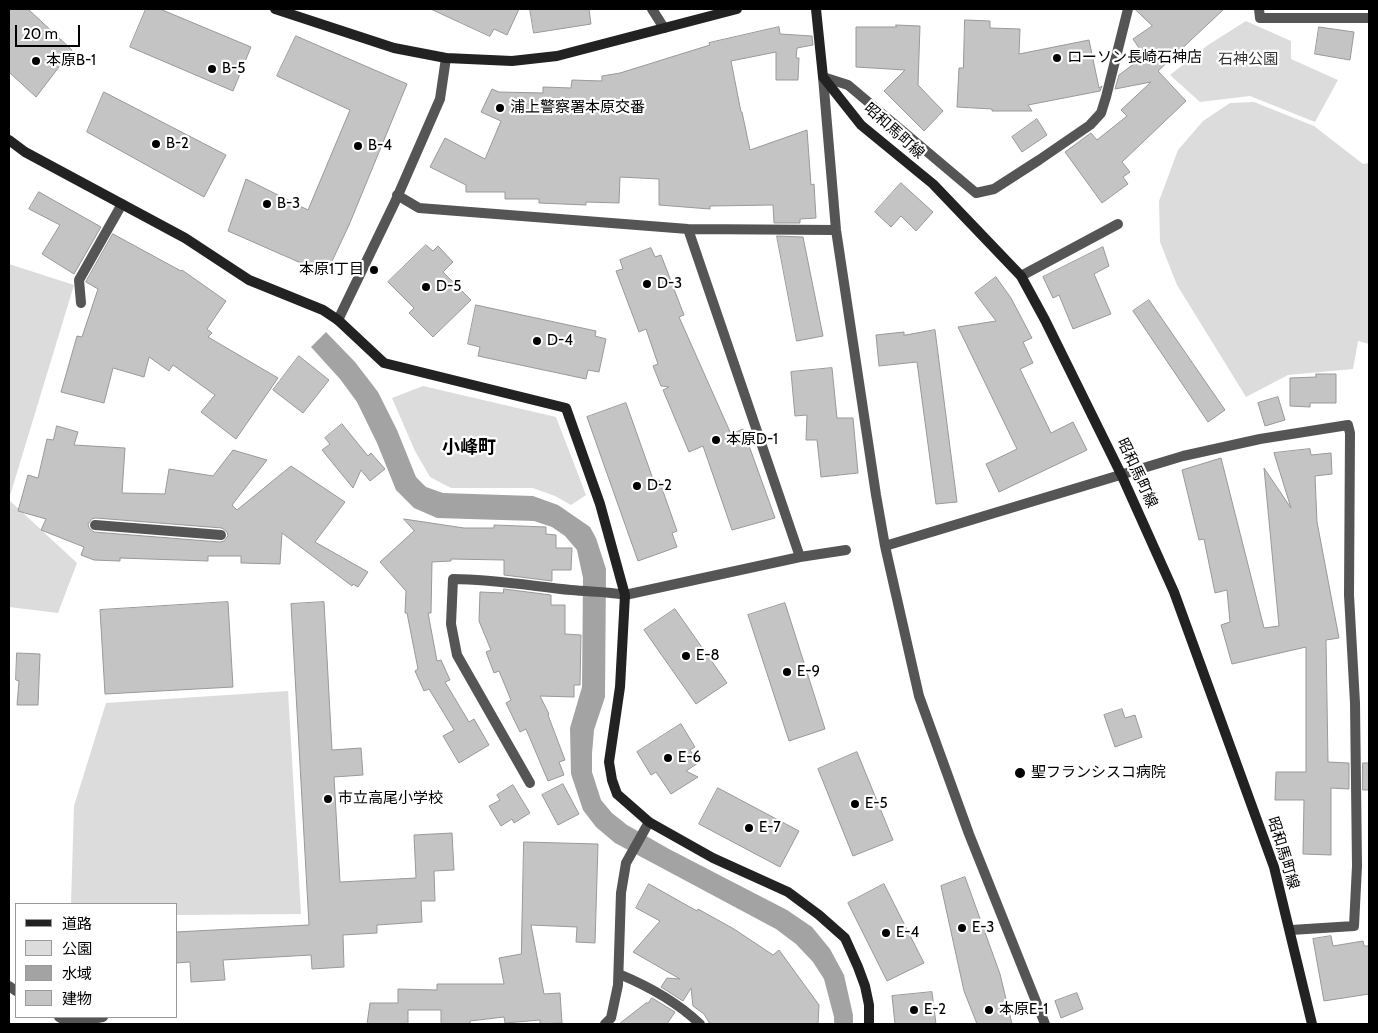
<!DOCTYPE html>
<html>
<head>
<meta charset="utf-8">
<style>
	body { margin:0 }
	#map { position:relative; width:1378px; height:1033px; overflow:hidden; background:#fff; font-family:Cabin,"Noto Sans JP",sans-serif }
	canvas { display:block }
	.frame { position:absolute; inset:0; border:10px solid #000; pointer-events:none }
	.legend { position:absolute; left:15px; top:903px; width:162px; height:115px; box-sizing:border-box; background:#fff; border:1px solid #999; margin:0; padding:6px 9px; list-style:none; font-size:15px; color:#000 }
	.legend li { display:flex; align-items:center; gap:10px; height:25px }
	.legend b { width:25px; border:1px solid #999 }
	.scale { position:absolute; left:15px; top:25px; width:65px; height:22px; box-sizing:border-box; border:2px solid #000; border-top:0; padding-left:6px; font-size:15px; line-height:18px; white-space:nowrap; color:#000; -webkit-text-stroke:4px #fff; paint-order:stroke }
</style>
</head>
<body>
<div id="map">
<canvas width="1378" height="1033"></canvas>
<div class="frame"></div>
<ul class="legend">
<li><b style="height:6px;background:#222"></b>道路</li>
<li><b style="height:14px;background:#dcdcdc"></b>公園</li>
<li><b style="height:14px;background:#a3a3a3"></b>水域</li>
<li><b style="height:14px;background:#c4c4c4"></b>建物</li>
</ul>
<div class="scale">20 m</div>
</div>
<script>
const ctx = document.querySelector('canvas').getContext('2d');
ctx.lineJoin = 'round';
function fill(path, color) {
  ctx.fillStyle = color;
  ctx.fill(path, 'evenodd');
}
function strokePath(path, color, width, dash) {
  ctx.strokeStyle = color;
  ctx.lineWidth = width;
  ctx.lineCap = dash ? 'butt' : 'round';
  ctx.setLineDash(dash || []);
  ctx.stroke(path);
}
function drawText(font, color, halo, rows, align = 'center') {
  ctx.font = font + ' Cabin,"Noto Sans JP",sans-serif';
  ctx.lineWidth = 4.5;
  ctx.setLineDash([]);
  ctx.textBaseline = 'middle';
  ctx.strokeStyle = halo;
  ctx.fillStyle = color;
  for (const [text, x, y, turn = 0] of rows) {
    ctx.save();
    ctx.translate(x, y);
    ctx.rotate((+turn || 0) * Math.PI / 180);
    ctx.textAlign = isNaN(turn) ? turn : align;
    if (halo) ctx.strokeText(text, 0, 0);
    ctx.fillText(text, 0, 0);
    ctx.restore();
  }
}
const green = new Path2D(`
	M1246,21L1291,41V59L1338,80L1315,122L1250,96L1200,102L1170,75L1208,45Z
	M1254,102L1314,126L1363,164L1369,163V344L1358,341L1353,369L1288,375L1246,397L1177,285L1160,242L1159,201L1178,150L1203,121L1230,103Z
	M9,264L74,285L9,499Z
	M423,386L556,417L586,495L571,505L555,496L533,488H451L430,477L415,451L392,398Z
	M9,500L77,563L58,613L9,607Z
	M288,691L301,914L176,915V904H71L74,806L106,703Z`);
const water = new Path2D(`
	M326,332L355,362L378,392L397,430L416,477L426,487L443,493L533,496L558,505L590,527L596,538L606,569L605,697L594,730L592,754V772L601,800L612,813L627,825L669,849L787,910L812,927L830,949L844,975L853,1015V1024H834V1017L824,979L813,962L796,944L776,929L615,843L596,827L583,810L571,774L570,728L582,687L583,578L577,550L565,536L552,527L534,521L437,518L414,508L396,490L377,443L357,402L340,379L311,347Z`);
const building = new Path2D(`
	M9,9H28L72,50L36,97L9,72Z
	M146,9H160L251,47L233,91L130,47Z
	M431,9H519L507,35L494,29L490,36Z
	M530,9H589L591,24L534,33Z
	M1135,9H1224L1158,71L1186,101L1122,162L1130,172L1123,177L1128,184L1102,203L1065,152L1091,133L1097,140L1127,116L1121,110L1151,82L1115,89L1119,75L1135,63L1129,54L1139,48L1133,39L1152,26Z
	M965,20L990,21V28L1020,29L1019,54L1089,40L1099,88L1102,86L1100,91L1028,105L1032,111H992V109L957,107L959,68H963Z
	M896,25L920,26L918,85L943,111L924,131L884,91L905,70L856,67V27H896Z
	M779,27L780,34L812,36L813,45L797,48L796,58H799L798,80H776V52L731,61L741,112H742L750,150L807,130L811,185L814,184L816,218L800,219V223H774L773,205L710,206V209L659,205V179L620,177L619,203L586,202V205L539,203V199H505V192H466V185L430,167L445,138L485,159L501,121L481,112L492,89L499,92L543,93V87L571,88L572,80L602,81V76L620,73L710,45L709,43Z
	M1319,27L1354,32L1350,60L1315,54Z
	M296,36L407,84L349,225L326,274L228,231L246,179L308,210L350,110L277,76Z
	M104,92L226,155L204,197L87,132Z
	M1037,119L1047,135L1022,152L1012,137Z
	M901,183L933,212L916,231L901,216L891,227L875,212Z
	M39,192L101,227L74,274L42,254L60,225L29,209Z
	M113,234L181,271L182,270L226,301L207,329L212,333L208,337L278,378L236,439L201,412L215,395L173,365L169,371L149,357L144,377L113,368L104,403L61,392L77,336L82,337L98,289L86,282Z
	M777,236L803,237L823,336L797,341Z
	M426,245L433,251L438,246L453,262L443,272L471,300L433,337L409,313L414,308L388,282Z
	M1103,247L1109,266L1094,274L1111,314L1073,329L1059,295L1053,298L1043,277Z
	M651,248L655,257L661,255L684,315L679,317L731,434L743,429L775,518L732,530L703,446L689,452L663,390L669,387L661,386L653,366L658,364L646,329L639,332L616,271L623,269L620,260Z
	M996,277L1011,298L1032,338L1023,342L1033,363L1020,369L1051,433L1073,422L1087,450L999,492L986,464L1017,449L958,327L996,321L975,293Z
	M1149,300L1225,410L1208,422L1133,311Z
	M476,305L596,331L595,336L606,339L599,372L588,370L586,379L478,356L480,347L468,344Z
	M935,330L957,502L936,504L917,362L879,366L876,335L904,332V335Z
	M299,356L329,380L303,413L273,390Z
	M832,368L837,418H853L858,473L821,477L817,440H806L807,415L795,416L791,372Z
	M1316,374H1336V403H1310V407L1290,406V378L1316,377Z
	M1278,397L1285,420L1265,426L1258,403Z
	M626,403L654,482L659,480L677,531L672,533L677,547L638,561L587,417Z
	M342,424L368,456L371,453L385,469L370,481L361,470L353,488L322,450L330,444L325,438Z
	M57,426L78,432L74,445L125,448L122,493L165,494L169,469L213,476L233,450L267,460L232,505L237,510L291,466L345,502L315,542L368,572L358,587L353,584L352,586L282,533L280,564L241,563V556H208V561L120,558V561L94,560L81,555L84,547L41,530L46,519L18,511L28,475L38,478L47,439L53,440ZM96,518L222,528L227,532L228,536L224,541L220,542L94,532L89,528L88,524L92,519Z
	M1310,449L1311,455L1331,453L1332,474L1315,476L1317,522L1339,638L1326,640L1328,762L1349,763V789L1331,788V855L1303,854L1304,800H1275L1276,772H1306V647L1232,664L1221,625L1230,622L1227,590L1215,593L1204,539L1199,540L1182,470L1221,458L1264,628L1279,626L1264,468L1291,508L1274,453Z
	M404,519L464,528H494V525L546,527V534L556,535V548H572L571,570H552V581L504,575V560L451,559V561L432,562L431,613H428L437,661L441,660L450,680L445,682L469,722L474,719L489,745L459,763L443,736L454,730L429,689L424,691L415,671L418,669L407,613H405L406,591L380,562L414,531Z
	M504,589L551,595V605H565V634L581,635L580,685H574V697L540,696L549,714L548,715L565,760L559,762L564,775L548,781L526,729L520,732L506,703L511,700L499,671L494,673L486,652L491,650L479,621L480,592L503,593Z
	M228,602L233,687L105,694L100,610Z
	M324,602L332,750L361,748L363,775L334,777L340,882L416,878L414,835L452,833L454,870L434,871L435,901H421L422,922L377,925V933L343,935L344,967L312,969L311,955L223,960L225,980L191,982L190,962L176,963V932L309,925L291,604Z
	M785,603L825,729L789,741L748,615Z
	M675,609L727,683L696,704L644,630Z
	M17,653L40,654L38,705H17L19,681L16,680Z
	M1122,709L1125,718L1135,715L1142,737L1115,747L1104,715Z
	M681,724L695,747L690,750L698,763L686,771L698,777L671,794L656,772L651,775L637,752Z
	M857,752L893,840L853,856L818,769Z
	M1363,763H1369V790H1363Z
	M563,784L579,814L558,825L542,795Z
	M513,785L530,813L514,823L512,819L501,826L489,806L500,800L497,795Z
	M718,788L799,831L780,867L699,824Z
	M524,842L598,844L595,943L576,942L577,927L531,925L544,994L560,993L562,1023L540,1024V1020L505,1023L504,1017L470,1021V1024H441V1010H408V1024H367L370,1003H398V989L437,990V984H504L499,958L521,954Z
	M965,877L1000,974L1012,1024H977L964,991L941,886Z
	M649,884L697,911L698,909L734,929L773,955L779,950L819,1005L818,1024H710L704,1014L693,1006L691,988L683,1001L661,987L667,978L680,979L633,952L660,921L636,908Z
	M884,884L924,963L887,981L848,903Z
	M1331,936L1333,946L1363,941L1364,946H1369V994L1324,1001L1313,939Z
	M932,992L936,1024H895L892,996Z
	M1077,993L1083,1009L1061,1018L1055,1001Z
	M652,998L675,1012L667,1024H619L646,1003H648Z`);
const street = new Path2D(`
	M652,9L664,28
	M1259,9L1260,18H1369
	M397,195L419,208L688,229L836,230
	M688,229L800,557
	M1021,276L1118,224
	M81,303L79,280L122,204
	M338,320L395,202L440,99L446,58
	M95,525L221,535
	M885,546L1183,456L1260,439L1348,425L1350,433L1349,595L1355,703L1357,866L1354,926L1291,930
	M530,783L457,655L451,624L453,579C492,579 532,586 571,590C590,592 607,591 625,595L800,557L846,550
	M619,974C648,986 677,1002 700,1024
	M9,986L16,991
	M59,1017L71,1024
	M69,1023L103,1017
	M605,1024L611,1018L618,985L621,893L626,863L649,822
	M1045,1024L969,834L919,696L885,546L876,495L836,230L823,77L848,85L976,193L994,189L1039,160L1090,125L1101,113L1106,97L1128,9`);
const secondary = new Path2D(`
	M275,9L394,48L446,58L512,61L557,56L737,9
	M816,9L823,77L861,125L933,184L1021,276L1045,320L1121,474L1174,592L1274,867L1312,1024
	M9,140L25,152L185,238L249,280L323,310L338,320L384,363L566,408L600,504L625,595L620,687L609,762L612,780L617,794L649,822L713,858L788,892L819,915L845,938L858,967L865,986L869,1005V1024`);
const markers = [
	[1057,58,5,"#000"],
	[36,61,5,"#000"],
	[212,69,5,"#000"],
	[500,108,5,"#000"],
	[156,144,5,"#000"],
	[358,146,5,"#000"],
	[267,204,5,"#000"],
	[374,270,5,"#000"],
	[647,284,5,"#000"],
	[426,287,5,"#000"],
	[537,341,5,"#000"],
	[716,440,5,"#000"],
	[637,486,5,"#000"],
	[686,656,5,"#000"],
	[787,672,5,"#000"],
	[668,758,5,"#000"],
	[1020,773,6,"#000"],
	[328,799,5,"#000"],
	[855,804,5,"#000"],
	[749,828,5,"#000"],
	[962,928,5,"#000"],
	[886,933,5,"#000"],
	[914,1010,5,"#000"],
	[989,1010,5,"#000"]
];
const poiNames = [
	["ローソン長崎石神店",1067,58],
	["本原B-1",46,61],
	["B-5",222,69],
	["浦上警察署本原交番",510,108],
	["B-2",166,144],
	["B-4",368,146],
	["B-3",277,204],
	["本原1丁目",364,270,"right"],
	["D-3",657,284],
	["D-5",436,287],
	["D-4",547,341],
	["本原D-1",726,440],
	["D-2",647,486],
	["E-8",696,656],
	["E-9",797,672],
	["E-6",678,758],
	["聖フランシスコ病院",1031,773],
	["市立高尾小学校",338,799],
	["E-5",865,804],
	["E-7",759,828],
	["E-3",972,928],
	["E-4",896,933],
	["E-2",924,1010],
	["本原E-1",999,1010]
];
const parkNames = [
	["石神公園",1248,60]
];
const streetNames = [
	["昭和馬町線",894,131,42],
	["昭和馬町線",1137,473,65],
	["昭和馬町線",1283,853,73]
];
const quarterNames = [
	["小峰町",469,448]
];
fill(green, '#dcdcdc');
fill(water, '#a3a3a3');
fill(building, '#c4c4c4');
strokePath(building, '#999', 1);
strokePath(street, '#555', 10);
strokePath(secondary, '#222', 10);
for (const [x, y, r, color] of markers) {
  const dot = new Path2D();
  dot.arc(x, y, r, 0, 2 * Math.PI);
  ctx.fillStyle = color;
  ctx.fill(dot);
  strokePath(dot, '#fff', 2);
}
drawText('15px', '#000', '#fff', poiNames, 'left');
drawText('15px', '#333', '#fff', parkNames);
drawText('15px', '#000', '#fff', streetNames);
drawText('bold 18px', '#000', '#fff', quarterNames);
</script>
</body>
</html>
